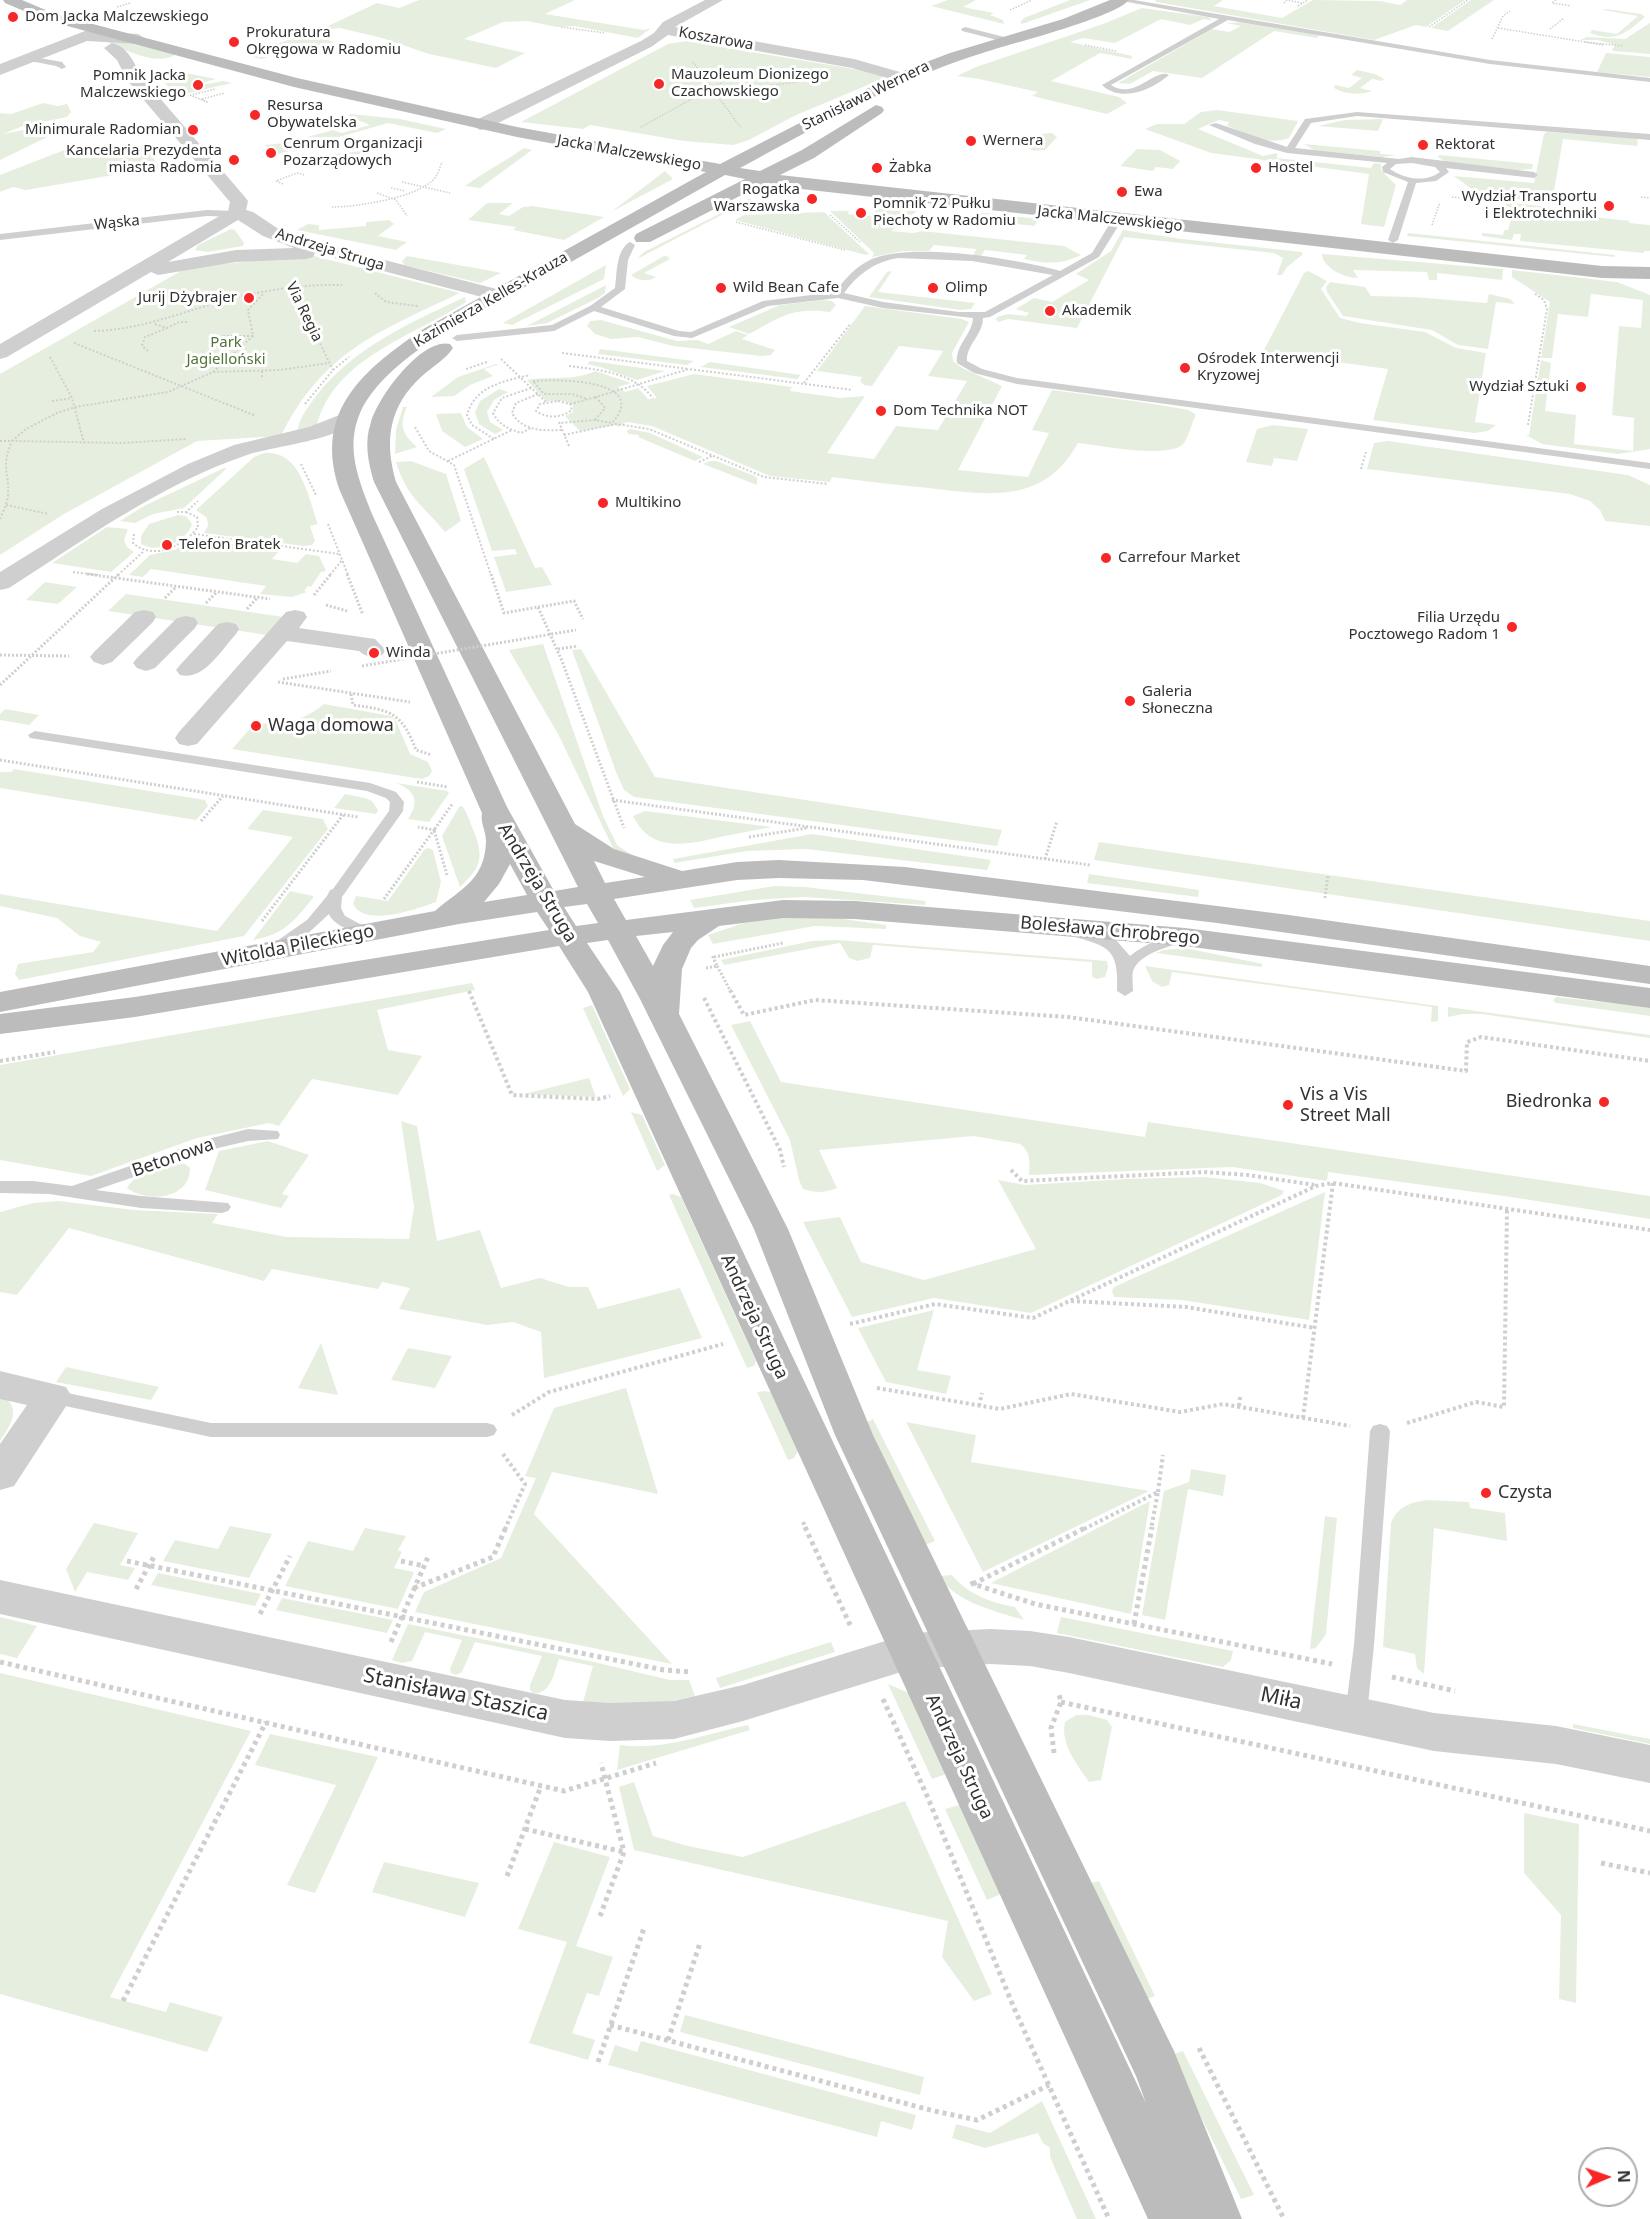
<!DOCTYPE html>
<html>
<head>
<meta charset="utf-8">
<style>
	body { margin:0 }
	#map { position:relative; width:1650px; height:2219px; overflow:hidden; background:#fff; font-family:"Noto Sans",sans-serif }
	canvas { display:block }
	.north { position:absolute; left:1578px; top:2147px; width:60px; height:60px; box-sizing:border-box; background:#fff; border:2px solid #adadad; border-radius:50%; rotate:88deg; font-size:16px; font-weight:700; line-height:24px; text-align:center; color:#323232 }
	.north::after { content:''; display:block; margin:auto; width:21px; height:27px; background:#f62726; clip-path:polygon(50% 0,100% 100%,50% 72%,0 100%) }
</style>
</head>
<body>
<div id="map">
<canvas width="1650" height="2219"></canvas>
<div class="north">N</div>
</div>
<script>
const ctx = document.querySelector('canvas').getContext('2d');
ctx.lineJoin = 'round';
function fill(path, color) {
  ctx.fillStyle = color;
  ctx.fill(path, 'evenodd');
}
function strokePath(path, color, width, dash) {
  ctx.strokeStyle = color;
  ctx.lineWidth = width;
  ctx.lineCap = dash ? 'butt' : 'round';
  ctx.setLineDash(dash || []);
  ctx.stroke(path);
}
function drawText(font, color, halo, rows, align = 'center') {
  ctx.font = font + ' "Noto Sans",sans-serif';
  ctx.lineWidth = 6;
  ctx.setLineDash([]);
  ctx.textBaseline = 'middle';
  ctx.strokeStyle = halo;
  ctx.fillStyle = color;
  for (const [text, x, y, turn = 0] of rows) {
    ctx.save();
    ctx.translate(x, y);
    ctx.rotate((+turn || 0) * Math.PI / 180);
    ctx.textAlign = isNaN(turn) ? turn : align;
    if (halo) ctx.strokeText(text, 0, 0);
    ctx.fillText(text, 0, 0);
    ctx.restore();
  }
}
const green = new Path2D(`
	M419,0H575L545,14L644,30L651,28L638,38L574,26L557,27L527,21L503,22L464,39L525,53L496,68L429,54L382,38L340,28L329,29L313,34L317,36L316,37L334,42L303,51L293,48L262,59L245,55L328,26L377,3L399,8Z
	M948,0H976L963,7L994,13L990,15L1003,20L1004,24L931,6Z
	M1070,0H1090L1022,24L1020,22L1024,18Z
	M1155,0H1223L1214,6L1282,18L1313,0L1380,1L1400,5L1407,0H1465L1426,27L1416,25L1374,40L1156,2Z
	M1471,0H1494L1448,31L1431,28Z
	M1142,8L1208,17L1213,21L1204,19L1190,25L1161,19L1115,43L1083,38L1070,42L1132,56V59L1100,53L1051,81L1119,97L1127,103L1107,114L1032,96L1038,92L979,79L957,76L976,67L1103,24Z
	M1605,9L1641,14L1645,17C1626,33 1616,43 1590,33L1592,30L1617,34L1638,16L1603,10Z
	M1245,22L1320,35L1317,38L1274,31L1202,78L1153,71L1130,84L1118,83L1212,29L1229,32L1241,26L1226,23Z
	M1650,23V54L1614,51L1612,50L1615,45L1598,40H1580L1587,37L1625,39Z
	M103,40L119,41L176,54C157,68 122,48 103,40Z
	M686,41L872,72L881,76L882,79L794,116L749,140L733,145L684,141L590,125L583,129L521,122L668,44Z
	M1606,53L1650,57V77L1597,72Z
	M170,70L216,79L194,85L197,86L223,81L232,83L185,94H175L165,83L151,76Z
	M1357,70L1375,74L1384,79L1382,81L1372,79L1360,88L1372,91C1360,95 1345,95 1334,88L1335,85L1349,88L1362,78L1351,75Z
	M43,103L58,106L67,104L71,112L67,117L23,126L3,134L53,124L66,128L0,160V113L11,114Z
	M1217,110L1298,121L1289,138C1268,146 1249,135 1230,127L1227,126L1229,122L1219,120L1198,129L1263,156L1277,153V158L1371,168L1374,163L1381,164V170L1396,185L1384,227L1361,224L1369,174L1211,153L1145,129L1157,124H1184L1201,112Z
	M351,114L400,119L446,129L437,133L388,123L279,154L264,145L285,143L333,130L342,133L370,125L348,116Z
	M1383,119L1378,131L1318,126L1345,120Z
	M1547,132L1634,138L1638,140L1637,146L1563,139L1554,191L1570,193L1568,202L1558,201L1557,203L1480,195L1454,176L1534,183L1544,134Z
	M1052,133L1057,137L1045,150L1034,151L1025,146L1039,134Z
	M1304,144L1380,151V154L1397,155L1382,157L1314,150Z
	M144,146L160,167L26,190L13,187L0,192V175L72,147L96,154Z
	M524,148L532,150L480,188L465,186C484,172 504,162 524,148Z
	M1137,149L1160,150L1180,161L1173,169L1156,167L1153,171L1120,166Z
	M363,151C349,163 326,168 308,161L314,156Z
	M1439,155L1533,164L1532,169L1518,170L1446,162L1438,157Z
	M665,171L673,179L611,212Z
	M749,199H752L637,259L644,252Z
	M1505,202L1566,209V214L1630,221L1629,223L1650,225V251H1644V253L1520,241L1521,234H1514L1512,240L1482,236V233L1503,235L1504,230H1508L1511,219L1507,218L1509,207L1501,206Z
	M487,203H513L499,214L509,216L523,207L532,206L604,217L564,240L513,230L516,227L468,220Z
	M922,207L891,231L913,233L922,231L1064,246L1081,255C1060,265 1047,264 1024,259L1027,255L985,250L980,257L973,256L976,249L934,245L929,251H903L872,257L874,253L830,211H849L848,214L871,216L876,209Z
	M824,212L869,254L866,255L735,220L744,215Z
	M976,212L1039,219L1034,226L971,219Z
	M389,220L394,224L378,236L407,242L396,250L297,230L308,224L319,225V230L366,226V222Z
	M231,229L235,230L244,243L243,246L207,252L195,250L198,245Z
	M1123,230L1182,239L1302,252V255L1287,267L1282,275H1277L1283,258L1274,253L1124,237L1077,328L1008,319L999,322L996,320L997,317L1008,314L1026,316L1029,313L1016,309L1034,298L1052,302L1089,280L1076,274L1111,251Z
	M1408,233L1615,255V257L1407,236Z
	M1322,254L1503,269L1502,280L1437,273V280H1429L1427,272L1353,270L1358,278C1344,278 1322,267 1322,254Z
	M310,255L460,293C380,331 323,351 281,436L197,441L64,514L0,555V374L181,271L204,266Z
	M407,256L492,271L501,273L480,283L404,265L402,261Z
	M664,256L670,257L668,259H670L644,273L656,277C648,282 637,281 631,275Z
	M606,265L604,279L512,325L503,323Z
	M1512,270L1617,282L1650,295V449L1618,454L1542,444L1526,435H1529L1541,360L1551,363L1545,411L1576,415L1574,444L1633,451L1634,418L1612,415L1619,326L1641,328L1643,300L1591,294L1588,317L1558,314L1552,358H1541L1550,302L1512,277Z
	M892,271L878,292L975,303L971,309L961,310L869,297L887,272Z
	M1308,271L1327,281L1321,289L1340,318L1360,323L1425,332L1456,348L1486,353L1475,422L1496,425L1488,431L1475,433L1373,420L1388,369L1263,352L1304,273Z
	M1330,282L1365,287L1371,296L1414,297L1487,303L1489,294L1510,299L1515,304L1496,302L1488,349L1458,345L1432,330L1343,316L1327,292L1326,287Z
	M606,285L605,293L598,298L547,323L527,326Z
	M465,297L466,302C414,336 334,358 317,425L297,433C298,420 308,407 316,396C354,347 410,323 465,297Z
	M823,300L832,301L836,305L830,312C792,307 782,316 749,334L729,327L780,305Z
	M865,306L962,319L969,322L952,353L953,361L962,368L1002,386L958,470L1028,477L1049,433L1032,430L1052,390C1098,396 1143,402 1189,410L1195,414V417C1191,425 1189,436 1184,443C1171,460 1098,445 1078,443C1044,505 988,495 928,488C896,485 864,481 832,477L830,482L770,476L652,426L627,422L618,427L616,425L580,431L565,416L573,412V405L563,401H546L527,380C549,376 576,381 595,371L631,383L618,387L625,392L638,388L648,399L657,398L647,386L694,374L792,387L790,391L840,398L865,396L827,453L874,459L896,426L938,430L967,381L928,376L943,351L899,346L872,386L864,385L860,381L862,377L817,371Z
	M601,320L677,341L697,340L708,344L736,331L748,335L742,339L775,350L771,355L761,356L673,346L638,337L611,339L595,334L587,326L590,321Z
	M600,349L694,361L687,365L598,354Z
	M590,361L665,371L637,380L600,367L587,364Z
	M710,362L801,375L797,379L701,367Z
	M496,364L498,365L484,369L493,376L470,385L454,396L431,397L458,377Z
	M499,389L508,392L494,400L487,412L490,422L503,430L495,434L479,424L475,412L480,401Z
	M403,407H407C399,425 402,434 417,447L395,454L396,430Z
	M461,413L467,427L483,439L465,447L442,431L436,414Z
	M1273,425L1308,429L1297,461L1274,458L1272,466L1246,462L1257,429Z
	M630,429L650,433L703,457L695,461L638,437L639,435L628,434L627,431Z
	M1388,441L1628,475L1650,485V526L1605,521L1600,510L1590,501L1570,494L1367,469L1374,443Z
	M264,453C301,450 308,497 318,524L310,526L315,541L312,545L304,546L204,533L208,526L207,518L196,510L254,457Z
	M484,457L535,568L542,567L552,585L506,592L494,557L517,554L515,549L492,551L464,469Z
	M411,461L446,474L461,521L445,532C423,505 407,498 396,462Z
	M710,461H716L755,476L757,478V485L703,464Z
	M224,468H227L184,508L153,514L135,523L120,521L144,506Z
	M178,515L186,516L192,524C187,542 157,554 141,544V536L149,524Z
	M107,527L128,529L124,540L127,547L134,552L111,572L52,563Z
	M197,539L280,550L272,559L297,563L306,554L319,556L326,571L321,572L311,587L308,586L304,591L307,592L292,597L260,594L266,586L151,569L143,577L129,575L150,555L174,550Z
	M45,582L77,587L58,604L26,600Z
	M126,594L284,617L267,635L108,611Z
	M543,644L603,816L617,845L632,855H623L613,848L558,734L509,650Z
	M581,649L655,777L1002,830L997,846L634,797L624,790L616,772L572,650Z
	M324,704L391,716L396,721L410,754L428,762L432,771L429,776L422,779L232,749L255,723C279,725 305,721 324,704Z
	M5,709L39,715L29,725L0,720V714Z
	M14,769L205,800L208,806L196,820L0,788V772H11Z
	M396,783L447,791L449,793L429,822L408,819C420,802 415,790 396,783Z
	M345,794L365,798L372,801L378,810L376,814L334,808Z
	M462,806C467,812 469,820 472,827C484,855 483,866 460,887L442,836L459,807Z
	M263,810L323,819L328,829L244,936L19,980L15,974L18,964L93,952L101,942L80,936L57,918L0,906V894L217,931L293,837L247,829Z
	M645,811L772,827C756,830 740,833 725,836C690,844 652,855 633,816Z
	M812,834L991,860L987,870L806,849L747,851L674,863L673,859Z
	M1099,842L1650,921V941L1094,860Z
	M428,848L433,850L441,882L436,902C417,909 365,928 353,904L356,896L388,901L424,850Z
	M1089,874L1199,890L1198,897L1087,883Z
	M774,886L805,887L926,901L925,905L804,897L753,900L694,908L690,900Z
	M290,891L313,896V898C293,922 285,934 253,940Z
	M776,918H837L886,925V929L815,926L713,944L708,935L744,923Z
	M837,940L1107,961L1108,967L1105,977L1097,979L1092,977V962L873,945L870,958L857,961L849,958L840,943L724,965L721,960L812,941Z
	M1185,948L1263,964L1261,967L1156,953L1164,950Z
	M1145,966L1438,1006V1021L1431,1022L1432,1007L1172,972L1169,985L1162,987L1152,981Z
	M472,983L475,990L377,1010L388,1050L422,1056L398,1095L312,1079L279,1126L269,1123L197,1138L91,1176L0,1160V1065Z
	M1556,997L1650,1007V1016L1556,1003L1553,1000Z
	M592,1005L630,1089L623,1096L583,1008Z
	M1448,1007L1650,1035V1038L1481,1014H1463L1448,1017Z
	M750,1021L781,1082L1145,1137L1148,1122L1650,1196V1219L1511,1197L1328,1172L1327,1181L1232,1167L1029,1175C1030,1163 1031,1152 1020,1144L974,1136L819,1150L837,1188C824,1193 817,1193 803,1189L799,1180L790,1140L731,1025Z
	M589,1078L596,1097L524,1094Z
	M631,1112L642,1115L665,1165L657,1171Z
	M401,1121L417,1126L437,1241L480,1230L501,1288L540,1278L569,1287H588L598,1309L680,1288L702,1338L544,1378L541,1332L513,1322L487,1325L399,1309L410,1288L382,1282L378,1289L272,1269L264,1281L69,1228L17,1295L0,1292V1212L33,1203L58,1201L134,1210L218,1214L212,1223L287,1237L409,1239L414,1207Z
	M268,1141L309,1155L282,1194L289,1196L281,1208L205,1190L219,1151Z
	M178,1163L185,1164L190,1168C190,1200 147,1203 127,1188C135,1173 162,1165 178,1163Z
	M1204,1177L1260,1183L1284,1191L1282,1195L1031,1313L934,1298L852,1317L803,1222L840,1217L861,1262L924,1280L1036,1249L998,1180L1025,1185L1126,1179Z
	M1325,1192L1309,1320L1182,1300L1114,1297L1112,1291L1114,1287Z
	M673,1194L681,1197L756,1361L754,1366L747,1368L669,1195Z
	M934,1310L917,1370L951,1376L946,1394L886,1382L858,1328Z
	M321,1343L338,1395L298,1388Z
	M408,1348L452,1356L435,1388L391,1380Z
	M66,1367L159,1387L151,1400L56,1382Z
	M626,1388L658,1494L552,1472L534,1514L672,1664L415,1612L424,1592L501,1558L536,1478L525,1476L554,1408Z
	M764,1391L771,1392L798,1451L794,1458L788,1460L757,1392Z
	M0,1396C24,1406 10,1426 0,1441Z
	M873,1419L935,1541L925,1545L863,1424Z
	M906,1422L976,1435L971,1462L1149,1491L983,1572Z
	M1191,1469L1226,1475L1223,1496L1188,1489L1165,1620L1142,1615L1164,1491L1189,1482Z
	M1427,1500L1469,1502L1470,1508L1505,1513L1507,1541L1434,1528L1424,1674L1417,1668L1415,1654L1383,1647L1391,1523C1397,1507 1411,1502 1427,1500Z
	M1150,1501L1131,1614L991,1583Z
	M1325,1516L1337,1518L1326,1634L1316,1648L1310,1649Z
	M94,1523L138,1533L120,1565L135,1568L128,1580L87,1572L75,1592L66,1569Z
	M230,1526L272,1534L249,1578L163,1561L175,1540L218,1549Z
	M365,1528L406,1536L398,1550L402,1552L394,1568L414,1572L398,1609L285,1586L308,1541L353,1551Z
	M158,1573L261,1594L255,1606L151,1585Z
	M952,1575C967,1594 992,1603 1015,1607L1024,1620C995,1611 956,1603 939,1576Z
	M282,1598L393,1620L387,1633L276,1610Z
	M0,1617L37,1626L17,1658L0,1654Z
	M1061,1617L1233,1651L1231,1660L1223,1667L1057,1633Z
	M408,1624L594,1662L670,1680H689L695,1696L655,1705L633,1706L583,1702L593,1666L559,1659C554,1673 551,1695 533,1693L530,1690V1685L542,1656L475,1642L462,1672L456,1675L451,1673L450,1669L462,1640L425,1632L412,1661L402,1663L392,1660Z
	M831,1642L835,1652L720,1688L716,1678Z
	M0,1673L251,1731L110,1997L166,2012L170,2002L223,2017L207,2052L0,1994Z
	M888,1684L911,1694L949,1773L932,1779Z
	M1076,1715H1089L1107,1720L1112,1727L1101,1780L1089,1782C1077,1764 1060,1744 1065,1722Z
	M1573,1724L1650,1739V1744L1573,1728Z
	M748,1725L750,1730L617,1770L620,1745C662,1751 707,1734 748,1725Z
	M270,1734L378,1757L315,1893L287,1885L336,1785L255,1765Z
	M634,1782L653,1836L688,1846L743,1857L905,1801L992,1994L974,2001L942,1957L948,1921L634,1850L619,1787Z
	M963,1804L1001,1894L987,1900L945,1809Z
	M1524,1813L1579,1824L1576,2003L1559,1999L1561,1915L1524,1873Z
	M554,1842L610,1857L576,1946L613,1957L599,1996L587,1993L572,2033L595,2040L588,2060L529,2043L567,1942L518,1929Z
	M384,1862L479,1883L465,1917L372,1892Z
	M1099,1881L1155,1996L1144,2000L1087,1884Z
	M685,2015L924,2077L920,2095L680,2032Z
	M641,2041L916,2115L912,2130L881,2121L877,2137L608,2065L615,2045L637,2052Z
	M1183,2051L1254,2195L1241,2199L1171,2055Z
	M1042,2101L1096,2219H1077L1050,2157V2148L1043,2143L1038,2133L985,2148L952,2138L956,2124L990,2133Z`);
const pathFar4 = new Path2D(`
	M1556,0L1552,3L1571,6
	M1284,3L1287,0L1302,3
	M1298,6L1308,0
	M117,7L130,3
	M1010,10L1032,0
	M561,27L605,33
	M1429,27L1468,0
	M1498,28L1585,42
	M1550,29L1564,18
	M1492,39L1503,16L1510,11
	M1085,45L1116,51
	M1603,45L1585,42L1623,46
	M693,62L741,128
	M708,93L798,82
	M190,95L207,102L201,99
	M187,96L215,89
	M202,99L225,93
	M641,127L742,71
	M402,182L450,193
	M283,184L276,181L297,173L305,175
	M391,188L405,191
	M377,193L396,200L407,216
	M1452,197L1472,199
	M1641,197L1650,198
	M332,207C357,207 416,198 434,179C438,175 440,167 442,162
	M758,213L789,211
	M830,215L860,242
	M736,222L845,250
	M1432,225L1440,202`);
const pathFar3 = new Path2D(`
	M292,286L333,370
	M375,293L386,302L418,306
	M155,324L167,328L179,322H189
	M94,331C138,330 177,314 219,302C259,291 300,284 342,285
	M223,336H253
	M74,343L256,416
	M148,351L142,346L145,337L167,328
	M562,353L689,369
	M50,357L72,398L84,443
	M501,359L546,402
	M569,366C600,370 632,372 653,398
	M466,369L487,362
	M262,371V379
	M213,372L253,336L248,310L264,293
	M533,381C557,379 651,379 612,423L595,420L559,423
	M534,382L544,394H572L587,399
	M804,383L851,323
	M531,388L502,398L493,413C499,425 509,429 521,433L531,428
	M538,394L516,403L512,413C522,431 543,431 562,430
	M52,401L72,398
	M558,401L570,404L572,410C560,418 548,419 536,411L540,404Z
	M305,404L333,370L349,357
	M570,404L596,397
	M595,420L605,408L596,397L689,369L852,390
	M559,422L569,446
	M1528,425L1547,309L1544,300L1534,293
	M415,427L429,451L454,465L491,575
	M564,435L616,424L649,429L764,477L828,484
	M494,439L472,425L467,415C475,386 504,381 530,375
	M0,441H12L26,429L57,413L75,407L168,392L213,372L280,370L329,363
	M448,461L512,430
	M699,462L712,456
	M301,464L316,495
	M1361,469L1366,452
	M6,505L49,514
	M177,512H186L198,501
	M0,519C3,512 7,504 8,496C10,471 0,469 12,441L123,443L186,439
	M328,524L348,575
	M134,534L133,543C153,561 184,546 198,527L197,517L186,512
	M194,534L339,554
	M73,572L98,575
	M118,575L144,551
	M330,575L342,560`);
const pathFar2 = new Path2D(`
	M87,574L270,599
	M347,574L363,615
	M491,574L504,613L538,607L562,661L624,828
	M314,595L331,574
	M165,598L176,587
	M206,603L217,592
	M326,605L347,611
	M538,607L574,601L583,619
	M247,609L258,597
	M558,649L578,646
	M0,655L69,656
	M283,679L331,671
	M278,682L410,702
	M0,685L119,574
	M351,694L353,705C391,710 402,713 416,750L432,755
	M0,760L358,817
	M417,782L448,787
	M612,800L1090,865
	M201,821L223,796
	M749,837L807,828
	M1045,859L1057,821
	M447,875L434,830L453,803
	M1325,898L1328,875
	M384,899L434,830L418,827
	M262,921L343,815
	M714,957L783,943
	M717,966L731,992
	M706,968L717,966L712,955`);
const pathFar1 = new Path2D(`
	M730,990L744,1015L815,1000L1068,1017L1466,1071L1467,1042L1481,1037L1650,1061
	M469,991L512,1095L598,1099L610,1096
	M704,998L780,1150L784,1167
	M0,1061L55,1052
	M1011,1170L1022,1181L1204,1172L1248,1175L1315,1185
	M1071,1301L1186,1307L1315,1328
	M850,1324L935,1304L1033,1318L1316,1186L1333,1183L1650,1230
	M877,1388L1000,1409L1071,1394L1180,1412L1223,1404L1350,1426
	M979,1406L982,1393
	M1239,1406L1240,1397
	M512,1415L549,1392L723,1344
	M1303,1418L1333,1183
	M1407,1423L1476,1402L1504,1407L1507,1209
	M503,1454L525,1484L505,1529
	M1158,1492L1163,1455
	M803,1522L806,1529
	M1084,1529L1158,1492L1151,1529`);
const path = new Path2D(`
	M805,1527L851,1627
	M127,1561L664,1670L691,1672
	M401,1561L424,1566
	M972,1581L973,1584L1035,1604L1332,1664
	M973,1584L1087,1527
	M414,1588L493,1557L506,1527
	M136,1589L155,1555
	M260,1614L290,1556
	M1134,1624L1152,1527
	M391,1642L428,1557
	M0,1662L564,1791L656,1763
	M1392,1677L1455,1691
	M883,1699L928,1798L1014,2008L1109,2219
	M1061,1702L1650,1831
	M1054,1753L1051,1728L1061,1702L1059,1694
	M525,1829L624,1852
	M1601,1863L1650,1873
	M507,1876L541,1786
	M600,1916L624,1852L601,1763
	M123,2001L266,1722
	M610,2025L934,2111L977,2120L1049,2085
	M668,2040L700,1943
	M1199,2048L1284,2219
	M598,2062L644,1928`);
const lane = new Path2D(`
	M1117,0H1134L1490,60L1650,78V82L1490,64L1228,20L1111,85C1134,101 1156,67 1169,75C1152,90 1121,103 1102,85L1219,19Z
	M965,27L1008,38L1009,40L1005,42L962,31L961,29Z
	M28,56L62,62L66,67L62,69L56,66L25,60L24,58Z
	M1357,112L1650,134V140L1357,116L1311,123L1295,148L1399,159L1412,157L1534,172L1538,175L1534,178L1446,168L1449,172L1436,181L1416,183L1398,240L1393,243L1388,240L1408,182L1383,172L1382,167L1387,163L1287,153L1255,144L1209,125L1216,123L1287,147L1305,119ZM1412,163L1435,167L1440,172C1426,183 1404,179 1390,169L1396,164Z
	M207,210L235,211L240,214L235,217L207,216L0,240V234Z
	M1117,217L1122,220L1099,257L990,317L983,318C983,335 966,345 967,361L982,369L1017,378L1650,463V469L1017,384L974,373L957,363C955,345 972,335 973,318L883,308L838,298L768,306L692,338L674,336L594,311L554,331L457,341L452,338L457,335L552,325L590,306L615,288C617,274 616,249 630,242L635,245L628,260L625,289L601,307L679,331L691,332L763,301L835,292C845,279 856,266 872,259C912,242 1018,259 1060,271L1092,253L1112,220ZM898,258L972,261L1053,275L985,312H959L883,302L844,293C858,274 874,262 898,258Z
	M35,731L370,783L396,792L404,802L403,811L342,897L341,908L345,916L360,924L380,927L383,930C371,942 334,928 329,914L304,937L275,953L267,948L307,920L327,896L330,890L333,889L389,811L390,802L386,798L367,791L30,738L28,735Z
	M1076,928L1116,940L1130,956C1145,943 1164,938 1183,933L1191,938L1188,941C1172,946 1140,952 1133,971C1132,976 1133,985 1133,991L1125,996L1117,991C1119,949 1109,946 1071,936L1068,933Z
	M248,1129L278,1131L280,1135L278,1139L248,1141L218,1148L96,1190L141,1196L228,1203L231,1207L228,1211L222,1213L141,1208L49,1194L0,1193V1181H33L72,1186L208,1139Z
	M53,1390L211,1423H487L494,1425L497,1430L494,1435L487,1437H211L46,1402L44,1397L46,1392Z
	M1380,1424L1387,1426L1390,1431L1374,1645L1367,1715L1364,1722L1356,1724L1348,1722L1345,1715L1354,1645L1370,1431L1373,1426Z`);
const street = new Path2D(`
	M705,0H723L675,27L854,59L907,74L909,77L901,82L852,68L668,35L651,47L486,129L480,130L472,125L474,121L641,41L654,33L663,22Z
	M85,31L138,34L146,39L138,44L87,41L0,75V64Z
	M112,43C128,47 134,62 140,75L245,197L248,201L246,210L253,212L277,228L300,238L504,291L507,295L504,299L497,301L315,253L313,257L306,259L236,262L158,275L151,272L7,357L0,359V344L228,211L230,202L127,80L117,60L104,48ZM238,220L263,236L294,248L236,250L168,262Z
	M347,412L355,413L358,418C343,440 273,446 247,455C161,484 84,540 9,588L0,590V572L102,509L188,464L234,445L309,427Z
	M144,610L153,612L156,617L153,622L112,662L103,665L94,662L90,657L94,652L135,612Z
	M295,610L304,612L307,617L299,628L375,639L386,650L382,655C372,658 366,657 359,651L287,641L197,744L188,746L179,744L175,738L179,732L286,612Z
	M186,616L195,618L198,623L195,628L155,668L146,671L137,668L133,663L137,658L177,618Z
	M227,622L236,624L239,629L236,634C221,650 204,681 180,675L176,670L180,665L218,624Z
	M0,1371L66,1387L72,1397L14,1486L0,1490V1444L27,1405L0,1399Z
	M0,1580L565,1700L610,1703L674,1701L743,1685L911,1633L990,1629L1030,1631L1069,1637L1434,1713L1556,1726L1650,1745V1783L1556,1764L1434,1751L1069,1673L1030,1666L990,1664L911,1669L743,1721L674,1739L610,1741L565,1738L0,1614Z`);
const secondary = new Path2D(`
	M3,0H22L55,14L297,78L517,127L720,164L895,74L950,53L1063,19L1110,0H1129C1115,17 1018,42 992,50C903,76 822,124 740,168L760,171L802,150L876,105L882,107L884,110L882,113L814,158L780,175L1602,266L1650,267V279L1602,278L801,189L765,183L650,242H636L634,238L636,234L745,179L725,175C668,207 612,239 555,271C498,303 387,352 360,413C345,448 359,481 372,514L507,807L554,891L578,887L374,482C368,462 364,442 371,422C378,397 422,337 450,344L453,348C446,359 432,367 422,376C389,406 384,440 396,482L575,824L614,849L682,871L737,862L779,860L905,867L1289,915L1650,966V984L1217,923L863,880L779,878L737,880L614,899L626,920L783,900L855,901L1185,928L1650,988V1008L1185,946L855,919L783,918L719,926L698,940L691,948L682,969L679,1014L788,1229L873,1435L1174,2051L1242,2219H1148L588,992L559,946L135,1017L0,1034V1014L135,997L549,930L537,912L459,924L0,1012V992L435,911C460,889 485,881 486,841C486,831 480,822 482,813L340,491C312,411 364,369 425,328L706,172L517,137L294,87L45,20L5,3ZM594,861L645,877L605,883ZM510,864L527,895L484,902L499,884ZM587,904L598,923L576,926L564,907ZM673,932L663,945L653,966L636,936ZM608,940L640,999L754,1229L835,1435L1136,2076L1146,2103L620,992L587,943Z`);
const pathBridge = new Path2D(`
	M362,666L576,630`);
const markers = [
	[13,17,6,"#f62726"],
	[234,42,6,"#f62726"],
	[659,84,6,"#f62726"],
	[198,85,6,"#f62726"],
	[255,115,6,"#f62726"],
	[193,130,6,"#f62726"],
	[971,141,6,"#f62726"],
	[1423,145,6,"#f62726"],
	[271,153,6,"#f62726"],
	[234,160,6,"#f62726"],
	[877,168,6,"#f62726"],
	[1256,168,6,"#f62726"],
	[1122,192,6,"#f62726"],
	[812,199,6,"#f62726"],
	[1609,206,6,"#f62726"],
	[861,213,6,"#f62726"],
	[721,288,6,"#f62726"],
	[933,288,6,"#f62726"],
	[249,298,6,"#f62726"],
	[1050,311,6,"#f62726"],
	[1185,368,6,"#f62726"],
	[1581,387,6,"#f62726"],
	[881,411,6,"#f62726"],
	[603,503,6,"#f62726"],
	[167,545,6,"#f62726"],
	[1106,558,6,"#f62726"],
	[1512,627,6,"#f62726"],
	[374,653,6,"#f62726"],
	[1130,701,6,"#f62726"],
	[256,726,6,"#f62726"],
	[1604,1102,6,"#f62726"],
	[1288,1105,6,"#f62726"],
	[1486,1493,6,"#f62726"]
];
const farPoinames = [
	["Dom Jacka Malczewskiego",25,17],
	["Prokuratura",246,33],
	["Okręgowa w Radomiu",246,50],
	["Mauzoleum Dionizego",671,75],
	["Czachowskiego",671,92],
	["Pomnik Jacka",186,76,"right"],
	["Malczewskiego",186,93,"right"],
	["Resursa",267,106],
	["Obywatelska",267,123],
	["Minimurale Radomian",181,130,"right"],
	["Wernera",983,141],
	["Cenrum Organizacji",283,144],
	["Pozarządowych",283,161],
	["Rektorat",1435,145],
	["Kancelaria Prezydenta",222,151,"right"],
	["miasta Radomia",222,168,"right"],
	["Żabka",889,168],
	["Hostel",1268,168],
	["Rogatka",800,190,"right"],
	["Warszawska",800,207,"right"],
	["Ewa",1134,192],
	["Wydział Transportu",1597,197,"right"],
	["i Elektrotechniki",1597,214,"right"],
	["Pomnik 72 Pułku",873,204],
	["Piechoty w Radomiu",873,221],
	["Wild Bean Cafe",733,288],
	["Olimp",945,288],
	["Jurij Dżybrajer",237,298,"right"],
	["Akademik",1062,311],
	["Ośrodek Interwencji",1197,359],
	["Kryzowej",1197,376],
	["Wydział Sztuki",1569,387,"right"],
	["Dom Technika NOT",893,411],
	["Multikino",615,503],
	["Telefon Bratek",179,545],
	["Carrefour Market",1118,558],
	["Filia Urzędu",1500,618,"right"],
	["Pocztowego Radom 1",1500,635,"right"],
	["Winda",386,653],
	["Galeria",1142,692],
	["Słoneczna",1142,709]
];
const farStreetnames = [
	["Koszarowa",716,39,10],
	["Stanisława Wernera",866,96,-26],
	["Jacka Malczewskiego",629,153,10],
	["Jacka Malczewskiego",1110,219,6],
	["Wąska",117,223,-6],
	["Andrzeja Struga",330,250,17],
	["Kazimierza Kelles-Krauza",491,300,-30],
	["Via Regia",304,312,64]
];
const farParknames = [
	["Park",226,343],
	["Jagielloński",226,360]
];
const poiNames = [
	["Waga domowa",268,726],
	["Vis a Vis",1300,1095],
	["Street Mall",1300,1116],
	["Biedronka",1592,1102,"right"],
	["Czysta",1498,1493]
];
const streetNames = [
	["Andrzeja Struga",537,883,59],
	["Bolesława Chrobrego",1110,931,5],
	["Witolda Pileckiego",298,946,-11],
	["Betonowa",173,1158,-19],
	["Andrzeja Struga",754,1317,65],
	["Andrzeja Struga",959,1757,65]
];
const nearStreetnames = [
	["Stanisława Staszica",456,1695,12],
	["Miła",1281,1699,12]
];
fill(green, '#e6efdf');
strokePath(pathFar4, '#cfcfcf', 1.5, [1.5, 1.5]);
strokePath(pathFar3, '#cfcfcf', 2, [2, 2]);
strokePath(pathFar2, '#cfcfcf', 3, [2, 2]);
strokePath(pathFar1, '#cfcfcf', 4, [3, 3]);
strokePath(path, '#cfcfcf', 5, [4, 4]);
fill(lane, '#cfcfcf');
fill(street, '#cfcfcf');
fill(secondary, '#bcbcbc');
strokePath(pathBridge, '#cfcfcf', 3, [2, 2]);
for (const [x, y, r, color] of markers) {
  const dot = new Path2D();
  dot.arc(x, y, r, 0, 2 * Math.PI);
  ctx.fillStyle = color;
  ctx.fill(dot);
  strokePath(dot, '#fff', 2);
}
drawText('15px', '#323232', '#fff', farPoinames, 'left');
drawText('15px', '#323232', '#fff', farStreetnames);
drawText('15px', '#507339', '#fff', farParknames);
drawText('18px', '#323232', '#fff', poiNames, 'left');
drawText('18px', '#323232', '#fff', streetNames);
drawText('21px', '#323232', '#fff', nearStreetnames);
</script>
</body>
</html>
